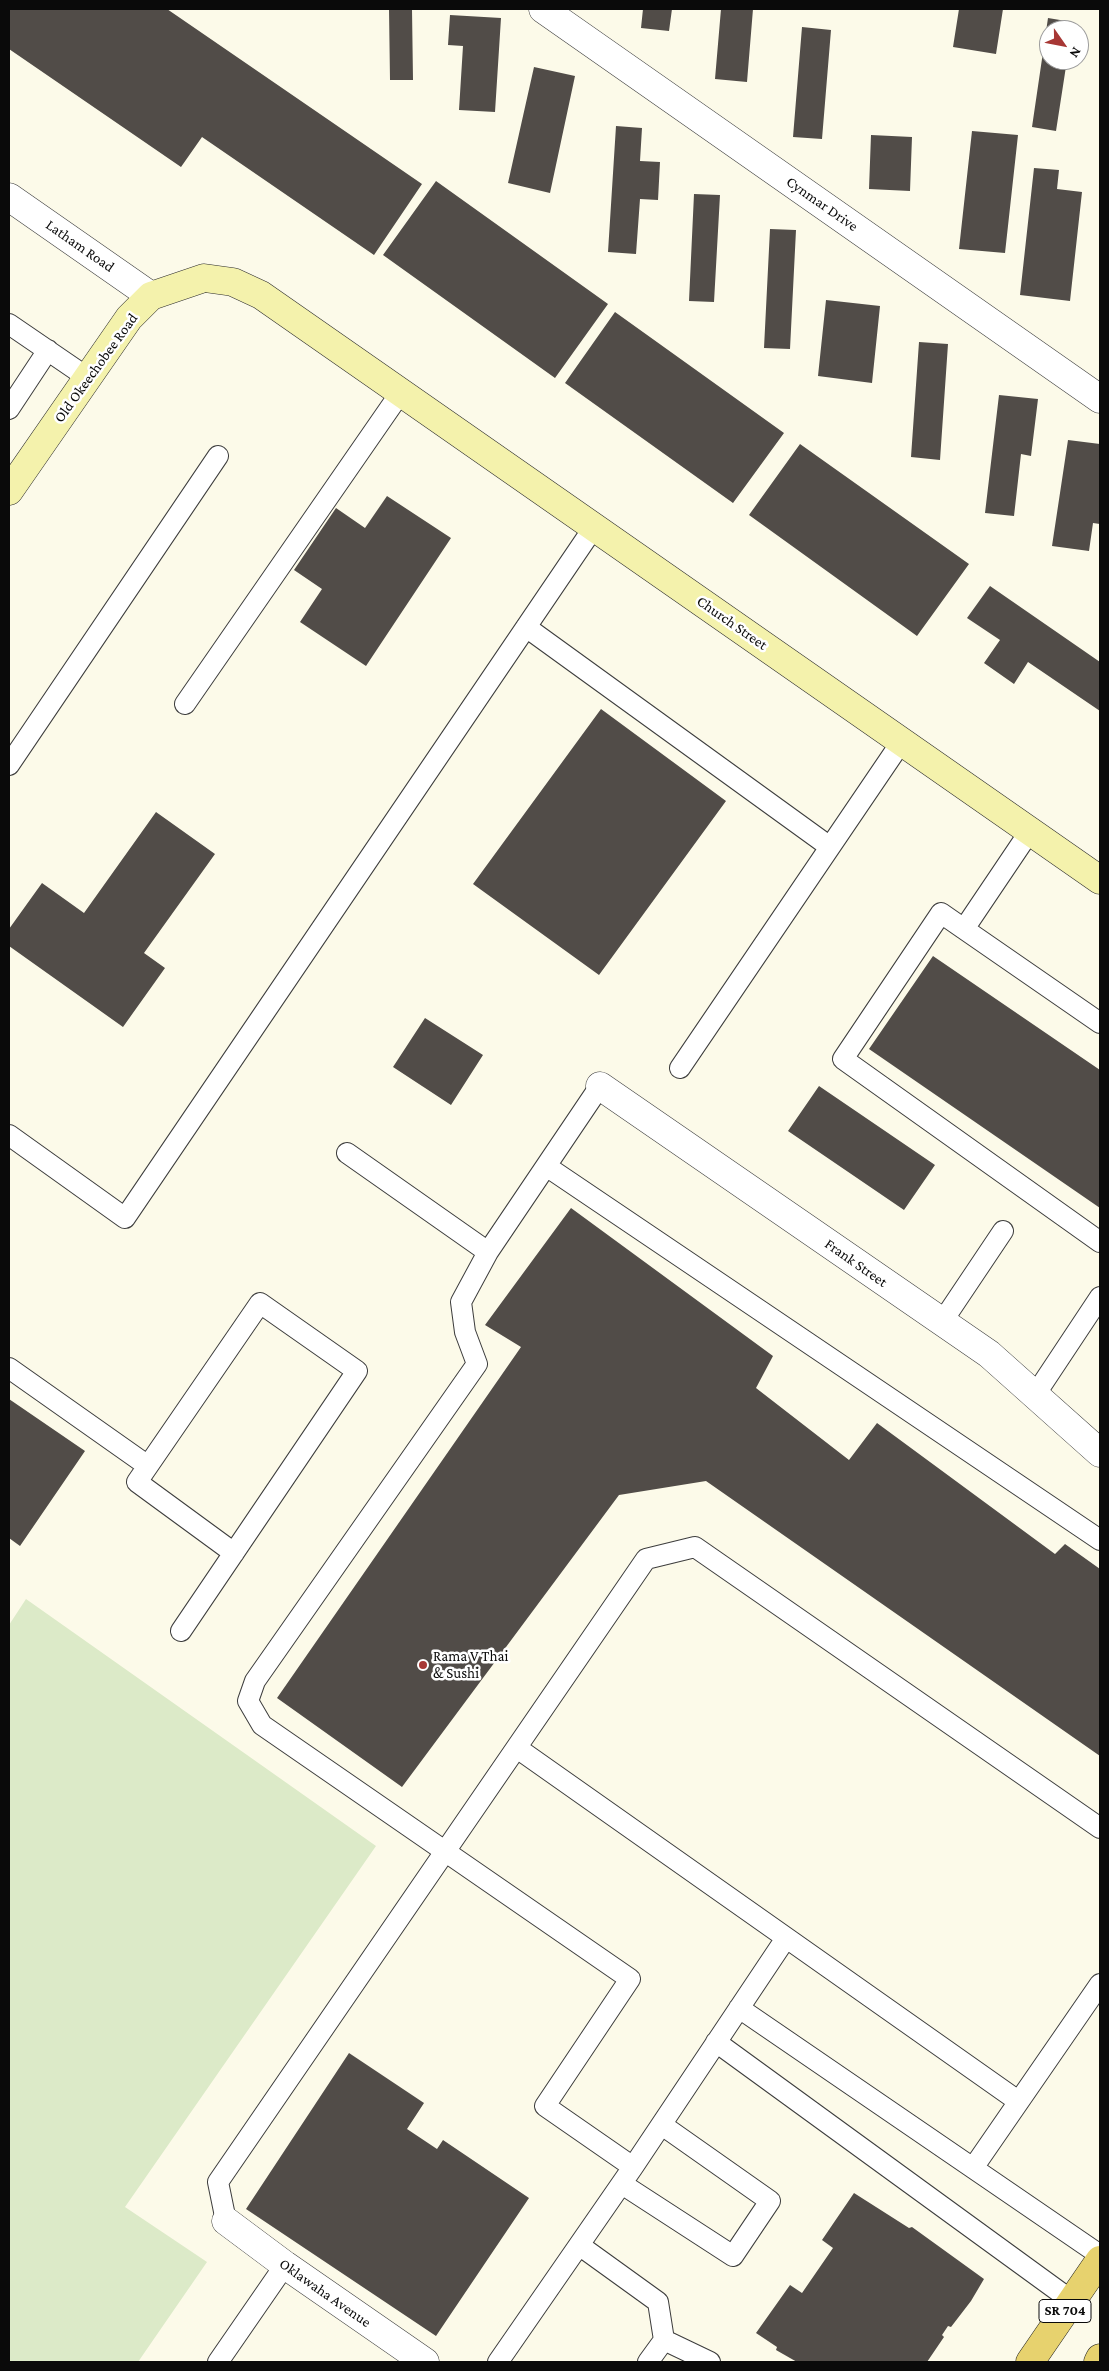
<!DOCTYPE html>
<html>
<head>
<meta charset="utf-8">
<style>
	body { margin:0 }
	#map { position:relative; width:1109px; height:2371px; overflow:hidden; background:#fcfae9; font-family:"Crimson Pro",serif }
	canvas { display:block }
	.frame { position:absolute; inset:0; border:10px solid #0a0a0a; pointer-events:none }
	.north { position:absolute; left:1039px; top:20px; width:50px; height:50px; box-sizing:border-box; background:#fff; border:1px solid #9d9d9d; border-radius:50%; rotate:123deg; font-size:14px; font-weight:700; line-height:20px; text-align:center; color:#0a0a0a }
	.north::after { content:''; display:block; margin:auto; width:18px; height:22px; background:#a73734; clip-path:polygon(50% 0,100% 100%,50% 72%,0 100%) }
</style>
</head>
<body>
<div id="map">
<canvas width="1109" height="2371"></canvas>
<div class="frame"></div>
<div class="north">N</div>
</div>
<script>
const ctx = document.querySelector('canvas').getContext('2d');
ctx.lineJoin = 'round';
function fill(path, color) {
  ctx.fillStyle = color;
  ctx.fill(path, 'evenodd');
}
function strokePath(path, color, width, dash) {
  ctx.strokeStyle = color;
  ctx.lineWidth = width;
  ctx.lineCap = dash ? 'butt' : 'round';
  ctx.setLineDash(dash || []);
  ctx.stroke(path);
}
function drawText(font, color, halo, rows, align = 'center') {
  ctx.font = font + ' "Crimson Pro",serif';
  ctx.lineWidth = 5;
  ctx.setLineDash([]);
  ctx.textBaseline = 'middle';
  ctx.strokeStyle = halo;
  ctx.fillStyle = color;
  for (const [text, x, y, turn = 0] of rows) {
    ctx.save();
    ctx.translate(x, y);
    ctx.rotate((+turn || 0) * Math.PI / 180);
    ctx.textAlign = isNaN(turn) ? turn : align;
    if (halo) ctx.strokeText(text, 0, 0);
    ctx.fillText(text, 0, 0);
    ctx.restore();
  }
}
const pitch = new Path2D(`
	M26,1599L376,1846L125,2207L207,2262L138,2362H9V1625Z`);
const building = new Path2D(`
	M9,9H167L422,184L374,255L202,137L181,167L9,49Z
	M389,9H412L413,80H390Z
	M643,9H672L669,31L641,28Z
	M721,9H753L747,82L715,79Z
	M959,9H1003L996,54L953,47Z
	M450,15L501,18L495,112L459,110L463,46L448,45Z
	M1048,18L1072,22L1071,30H1049V60H1067L1056,131L1032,127Z
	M802,27L831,30L822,139L793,137Z
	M534,67L575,76L550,193L508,183Z
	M616,126L642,128L640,161L660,162L658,200L640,199L636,254L608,252Z
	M972,131L1018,135L1005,253L959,249Z
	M871,135L912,137L910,191L869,189Z
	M1034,168L1059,170L1057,189L1082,192L1070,301L1020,295Z
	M436,181L608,304L555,378L383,255Z
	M694,194L720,195L714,302L689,301Z
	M770,229L796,230L790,349L764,348Z
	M826,300L880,306L872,383L818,376Z
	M615,312L784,433L733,503L565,383Z
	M919,342L948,344L940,460L911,457Z
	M999,395L1038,399L1031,456L1021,454L1014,516L985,513Z
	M1068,440L1100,444V524L1093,523L1089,551L1052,546Z
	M800,444L969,564L917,636L749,515Z
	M387,496L451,538L366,666L300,622L322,589L294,570L336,508L365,528Z
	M990,586L1100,662V711L1028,662L1014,684L984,663L1000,640L967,618Z
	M601,709L726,801L599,975L473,884Z
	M156,812L215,854L144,953L165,968L123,1027L9,946V929L42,883L84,913Z
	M933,956L1100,1070V1208L869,1049Z
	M425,1018L483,1055L451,1105L393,1067Z
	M819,1086L935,1165L904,1210L788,1131Z
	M571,1208L773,1356L756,1388L849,1460L877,1423L1055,1554L1065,1544L1100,1569V1756L706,1481L619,1495L402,1787L277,1698L521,1347L485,1325Z
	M9,1399L85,1451L20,1546L9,1538Z
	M349,2053L424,2103L407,2129L437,2149L443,2140L529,2198L436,2336L246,2209Z
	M854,2193L909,2228L912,2227L984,2279L971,2301L951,2327L948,2326L942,2335L944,2337L927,2362H797L776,2350L777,2347L756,2333L790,2285L802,2293L833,2248L822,2240Z`);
const lane = new Path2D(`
	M9,324L88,378
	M9,409L48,350
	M526,627L830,847
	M185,704L401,392
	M9,765L218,456
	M1030,831L964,929L1100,1023
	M964,929L941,913L843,1059L1100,1242
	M680,1068L902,741
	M600,1086L488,1252L461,1302L465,1332L477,1364L255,1681L248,1701L262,1725L630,1979L545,2106L633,2167
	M9,1135L125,1218L594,527
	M347,1153L488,1252
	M546,1166L1100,1540
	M942,1322L1003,1231
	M9,1368L148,1466
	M1035,1395L1100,1297
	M181,1631L357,1371L260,1303L137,1482L234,1553
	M517,1748L1018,2101
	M739,2008L1100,2255
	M716,2042L1072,2301
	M973,2168L1100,1984
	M622,2184L733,2256L770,2201L662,2125
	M226,2221L218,2182L646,1559L695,1547L1100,1828
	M579,2245L658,2302L664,2340L648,2362
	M664,2340L710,2362
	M218,2362L285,2265
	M498,2362L633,2167L786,1938`);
const street = new Path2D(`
	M543,9L1100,399
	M9,197L151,296
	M600,1086L989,1354L1100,1453
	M226,2221L285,2265L425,2362`);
const secondary = new Path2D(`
	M9,491L129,318L151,296L204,278L233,282L261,295L1100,880`);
const primary = new Path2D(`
	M1030,2362L1100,2260
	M1098,2362L1100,2358`);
const markers = [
	[423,1665,5,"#a73734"]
];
const shields = [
	[1065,2311,52]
];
const shieldNames = [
	["SR 704",1065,2311]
];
const streetNames = [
	["Cynmar Drive",822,204,35],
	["Latham Road",80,246,35],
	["Old Okeechobee Road",96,368,-54],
	["Church Street",732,623,35],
	["Frank Street",856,1263,35],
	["Oklawaha Avenue",325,2293,35]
];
const poiNames = [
	["Rama V Thai",433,1656],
	["& Sushi",433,1673]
];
fill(pitch, '#dceac8');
fill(building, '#514c48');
strokePath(lane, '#3d3d3d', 22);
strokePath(street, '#3d3d3d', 29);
strokePath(secondary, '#2c2c2c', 29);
strokePath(primary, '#1b1b1b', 29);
strokePath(lane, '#fff', 20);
strokePath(street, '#fff', 28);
strokePath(secondary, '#f4f2ac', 28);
strokePath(primary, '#e7d26e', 28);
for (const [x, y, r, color] of markers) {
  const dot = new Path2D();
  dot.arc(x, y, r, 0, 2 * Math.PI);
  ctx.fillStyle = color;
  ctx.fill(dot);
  strokePath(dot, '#fff', 2);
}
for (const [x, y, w] of shields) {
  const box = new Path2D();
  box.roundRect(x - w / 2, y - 11.5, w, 23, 4);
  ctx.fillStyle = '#fff';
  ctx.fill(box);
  strokePath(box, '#0a0a0a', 1);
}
drawText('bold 14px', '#0a0a0a', null, shieldNames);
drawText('15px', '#0a0a0a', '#fff', streetNames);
drawText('15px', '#0a0a0a', '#fff', poiNames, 'left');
</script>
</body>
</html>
